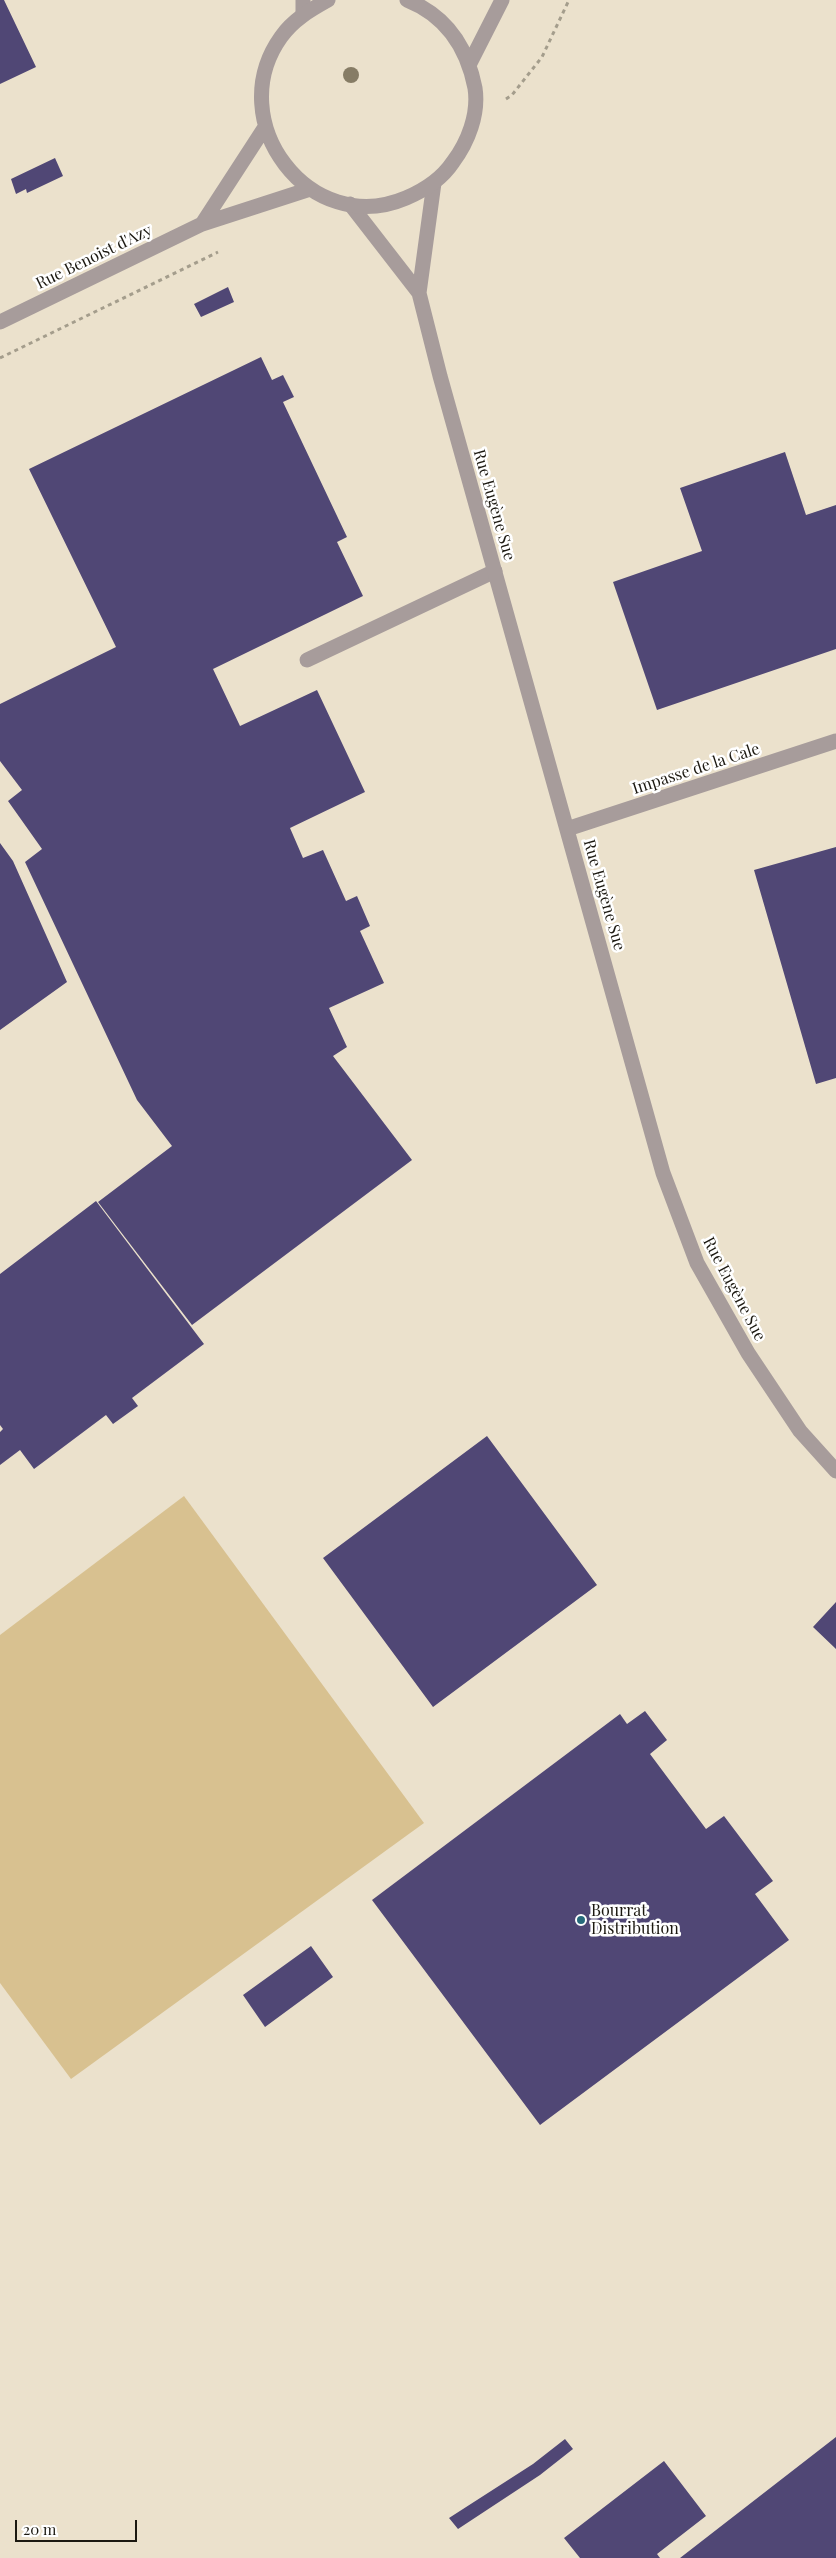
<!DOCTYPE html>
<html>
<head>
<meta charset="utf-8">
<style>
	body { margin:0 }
	#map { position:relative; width:836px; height:2558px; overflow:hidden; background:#ebe1cc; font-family:"Playfair Display",serif }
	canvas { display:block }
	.scale { position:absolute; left:15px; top:2520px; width:122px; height:22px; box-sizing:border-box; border:2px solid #1b1810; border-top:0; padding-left:6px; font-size:15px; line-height:18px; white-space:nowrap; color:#1b1810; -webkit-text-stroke:4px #fff; paint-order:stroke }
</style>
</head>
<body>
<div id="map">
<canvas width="836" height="2558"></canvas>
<div class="scale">20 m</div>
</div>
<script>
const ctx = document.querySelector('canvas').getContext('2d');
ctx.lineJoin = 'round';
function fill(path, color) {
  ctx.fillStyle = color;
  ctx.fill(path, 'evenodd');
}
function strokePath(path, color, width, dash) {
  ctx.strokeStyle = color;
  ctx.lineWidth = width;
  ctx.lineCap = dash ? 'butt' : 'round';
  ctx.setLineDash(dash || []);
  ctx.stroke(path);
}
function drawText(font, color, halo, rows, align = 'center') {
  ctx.font = font + ' "Playfair Display",serif';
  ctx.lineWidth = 5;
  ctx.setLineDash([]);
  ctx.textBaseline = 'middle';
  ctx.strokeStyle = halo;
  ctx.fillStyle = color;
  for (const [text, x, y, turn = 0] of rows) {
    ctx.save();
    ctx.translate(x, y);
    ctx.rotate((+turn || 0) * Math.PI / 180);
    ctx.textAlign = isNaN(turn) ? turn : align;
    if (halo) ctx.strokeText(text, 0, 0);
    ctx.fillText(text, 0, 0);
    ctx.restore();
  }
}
const green = new Path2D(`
	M184,1496L424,1823L71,2079L0,1983V1635Z`);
const building = new Path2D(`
	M0,0H4L36,67L0,84Z
	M55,158L63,176L27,193L26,189L16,194L11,179Z
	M228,287L234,302L201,317L194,304Z
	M261,357L272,380L283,375L294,397L283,402L347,537L337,542L363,596L213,669L240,726L317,690L365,792L290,828L303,858L323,850L346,901L357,896L370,926L360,931L384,983L329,1008L347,1047L333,1056L412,1160L192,1325L98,1202L172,1146L137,1100L25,862L42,849L8,801L22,790L0,761V704L116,647L29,469Z
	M785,452L806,515L836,505V649L657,710L613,582L702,551L680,488Z
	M0,843L13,861L67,982L0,1030Z
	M836,847V1078L816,1084L754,870Z
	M96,1201L204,1344L132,1398L138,1406L113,1424L106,1415L34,1469L20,1450L0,1465V1432L3,1429L0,1425V1274Z
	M487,1436L597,1585L433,1707L323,1558Z
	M836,1602V1649L813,1627Z
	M645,1711L667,1740L650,1754L706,1829L724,1816L773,1881L755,1894L789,1940L540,2125L372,1900L620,1714L627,1724Z
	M311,1946L333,1977L265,2027L243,1995Z
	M836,2437V2558H680Z
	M565,2439L573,2449L540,2475L458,2529L449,2518L533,2464Z
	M664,2461L706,2516L657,2554L660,2558H580L564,2538Z`);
const path = new Path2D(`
	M506,99L512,95L542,57L569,0
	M0,358L218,252`);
const service = new Path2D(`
	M307,660L495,571`);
const minor = new Path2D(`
	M303,0V14
	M434,183L419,293L440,376L663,1173L697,1263L748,1353L800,1431L836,1471
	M350,204L419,293
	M567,829L836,741`);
const tertiary = new Path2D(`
	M328,0C310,10 293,20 281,37C221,121 310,239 406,198C425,190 441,180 453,162C468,142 479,114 475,88C467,47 447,16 407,0
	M470,63L502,0
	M202,224L265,127
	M0,322L202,224L310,189`);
const trees = [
	[351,75]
];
const markers = [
	[581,1920,5,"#276a7b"]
];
const streetNames = [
	["Rue Benoist d'Azy",94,257,-26],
	["Rue Eugène Sue",494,505,74],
	["Impasse de la Cale",696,769,-18],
	["Rue Eugène Sue",604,895,74],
	["Rue Eugène Sue",734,1289,62]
];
const poiNames = [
	["Bourrat",591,1911],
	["Distribution",591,1929]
];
fill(green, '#d8c190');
fill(building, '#504775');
strokePath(path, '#a49d8c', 3, [4, 4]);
strokePath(service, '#a79c9b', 15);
strokePath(minor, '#a79c9b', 15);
strokePath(tertiary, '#a79c9b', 15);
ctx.fillStyle = '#867c65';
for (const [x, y] of trees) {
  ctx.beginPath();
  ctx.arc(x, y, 8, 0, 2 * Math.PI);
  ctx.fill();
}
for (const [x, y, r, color] of markers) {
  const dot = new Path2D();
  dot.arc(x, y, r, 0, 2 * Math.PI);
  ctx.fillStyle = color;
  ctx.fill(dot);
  strokePath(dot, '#fff', 2);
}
drawText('16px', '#1b1810', '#fff', streetNames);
drawText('16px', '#1b1810', '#fff', poiNames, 'left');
</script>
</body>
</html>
